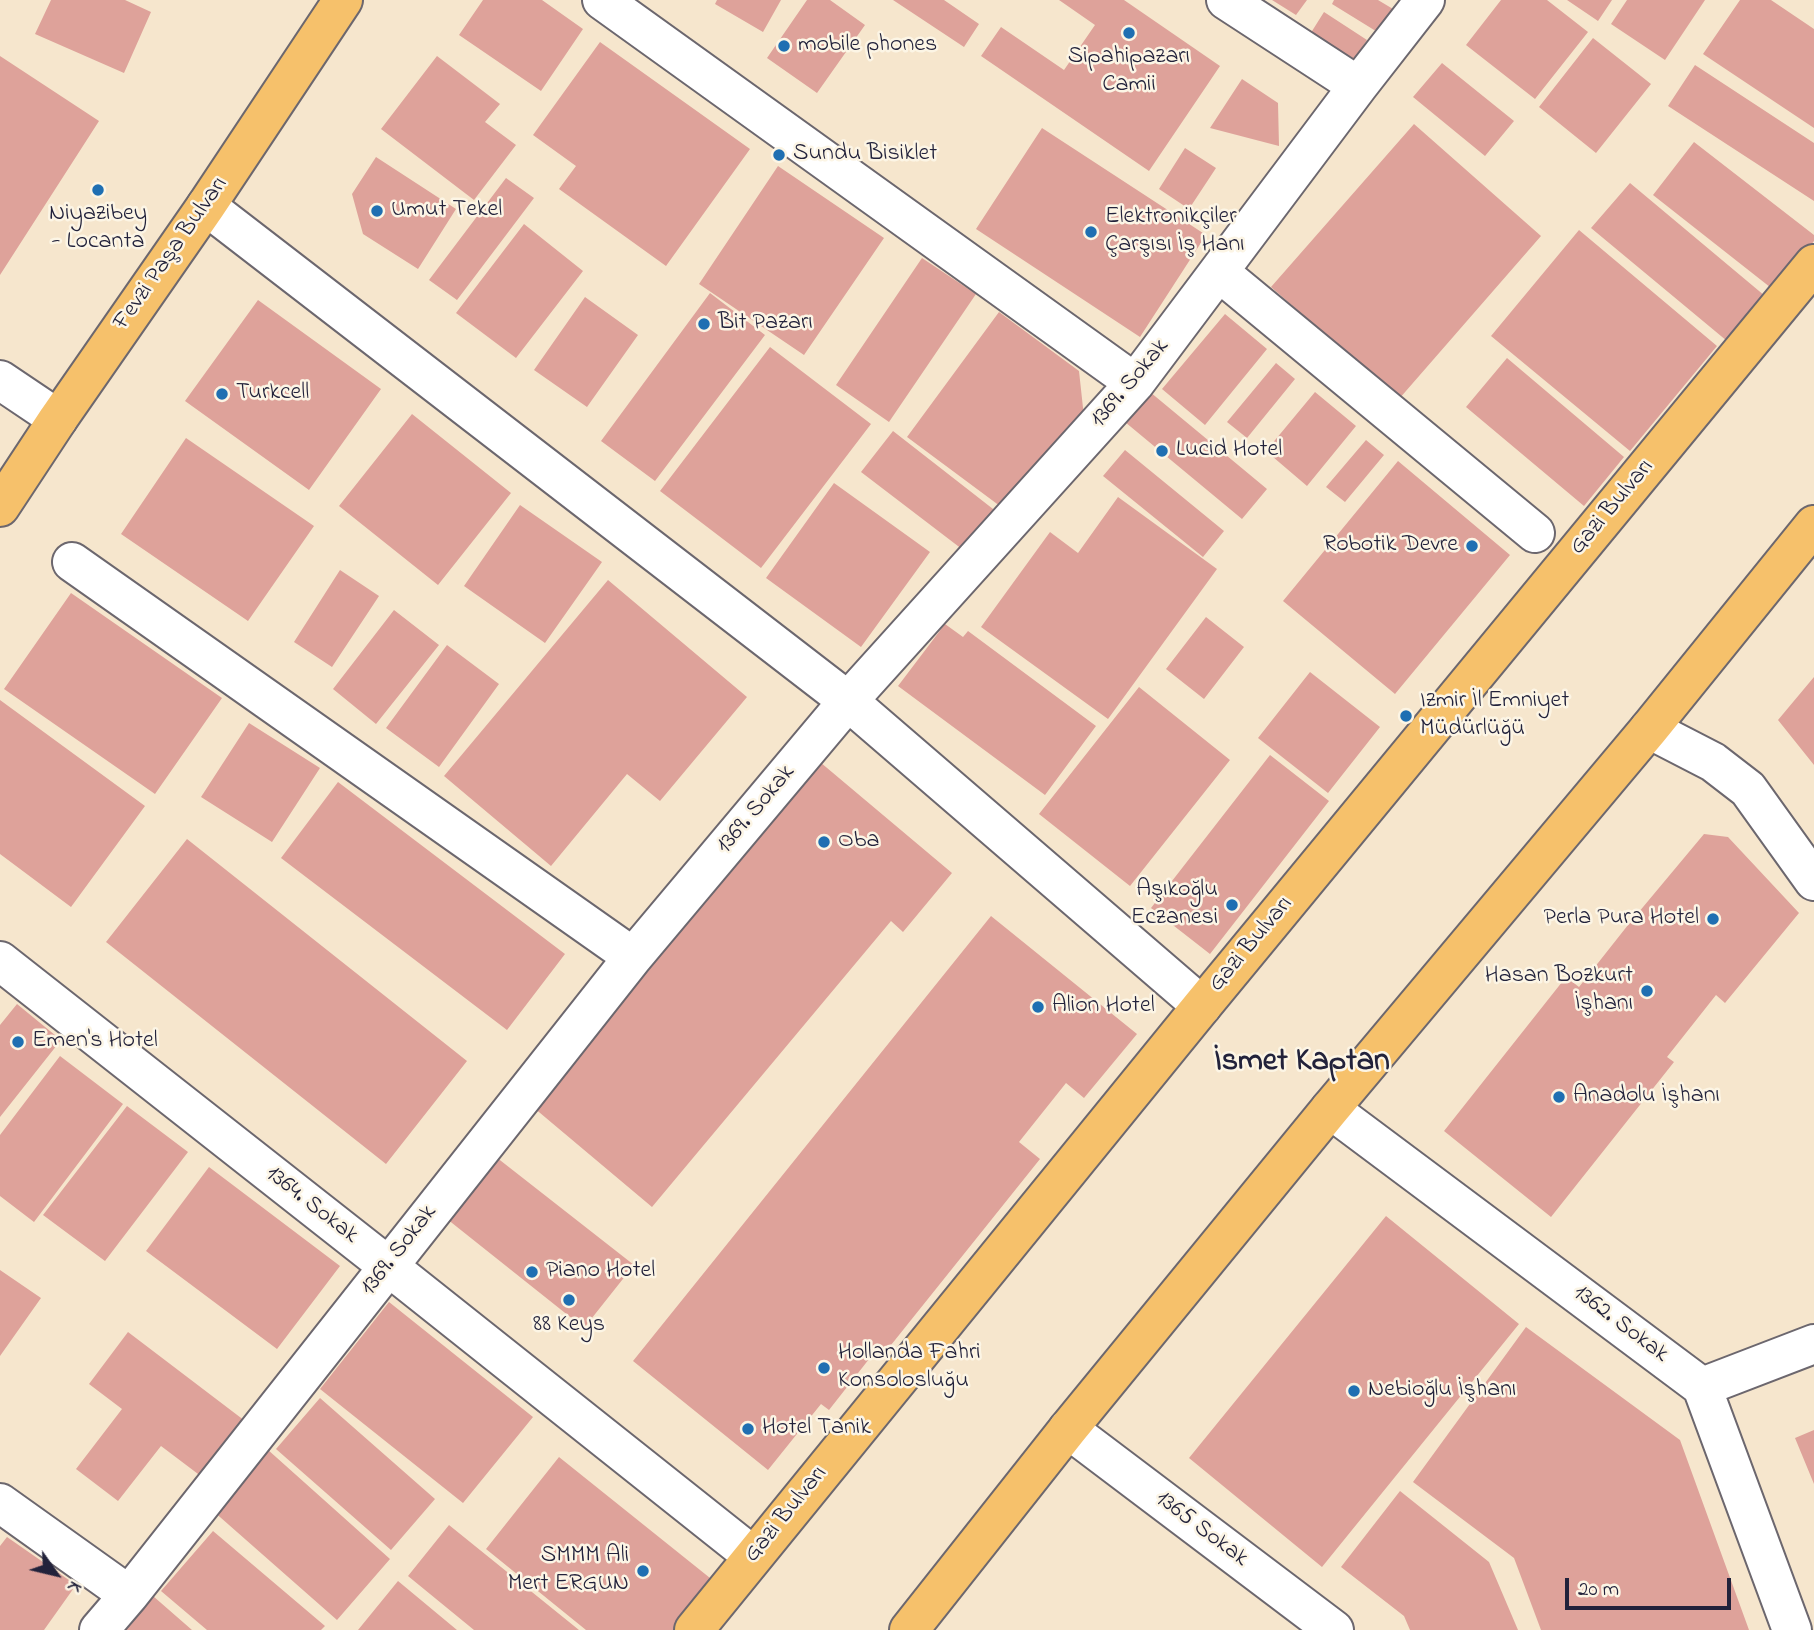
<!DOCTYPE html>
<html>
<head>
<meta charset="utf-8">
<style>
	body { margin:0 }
	#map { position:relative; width:1814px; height:1630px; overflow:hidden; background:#f6e6cd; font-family:"Indie Flower",sans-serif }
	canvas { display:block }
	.north { position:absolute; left:21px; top:1539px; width:70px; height:70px; -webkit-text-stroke:5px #fcf5e5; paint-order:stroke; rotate:124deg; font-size:19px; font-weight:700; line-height:28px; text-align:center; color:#22223b }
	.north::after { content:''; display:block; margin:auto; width:24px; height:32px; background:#22223b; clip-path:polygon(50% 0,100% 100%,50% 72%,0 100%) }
	.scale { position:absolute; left:1565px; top:1578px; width:166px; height:32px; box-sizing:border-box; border:4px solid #22223b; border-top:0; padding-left:9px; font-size:21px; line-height:24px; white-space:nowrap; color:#22223b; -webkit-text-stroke:5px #fcf5e5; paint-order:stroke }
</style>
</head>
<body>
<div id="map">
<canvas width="1814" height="1630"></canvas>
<div class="north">K</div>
<div class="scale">20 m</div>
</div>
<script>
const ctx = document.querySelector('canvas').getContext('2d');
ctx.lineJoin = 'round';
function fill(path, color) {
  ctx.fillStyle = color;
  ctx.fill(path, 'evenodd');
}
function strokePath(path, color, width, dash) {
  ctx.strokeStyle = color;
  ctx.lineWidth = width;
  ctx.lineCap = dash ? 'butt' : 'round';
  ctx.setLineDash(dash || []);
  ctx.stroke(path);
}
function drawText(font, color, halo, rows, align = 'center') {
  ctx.font = font + ' "Indie Flower",sans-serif';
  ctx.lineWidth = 5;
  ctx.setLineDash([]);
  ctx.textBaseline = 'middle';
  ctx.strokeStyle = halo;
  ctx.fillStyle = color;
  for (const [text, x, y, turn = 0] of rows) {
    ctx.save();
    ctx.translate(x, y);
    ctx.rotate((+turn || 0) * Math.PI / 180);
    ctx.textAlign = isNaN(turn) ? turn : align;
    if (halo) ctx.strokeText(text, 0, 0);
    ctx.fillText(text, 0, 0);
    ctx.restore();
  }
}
const building = new Path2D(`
	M51,0H125L151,12L124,73L35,34Z
	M483,0H542L583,29L541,91L459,35Z
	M717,0H781L763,32L715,4Z
	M807,0H830L865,25L817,93L767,58Z
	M893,0H944L979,24L964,47Z
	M1059,0H1124L1220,66L1149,171L981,56L1001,27L1064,70L1095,25Z
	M1272,0H1307L1296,15Z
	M1334,0H1378L1393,9L1379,33L1332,4Z
	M1501,0H1547L1588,32L1535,99L1466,45Z
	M1567,0H1612L1598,21Z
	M1627,0H1705L1665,60L1611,24Z
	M1740,0H1771L1814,29V128L1703,54Z
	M1324,12L1367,40L1344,75L1302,47Z
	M1593,38L1651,84L1596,153L1539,107Z
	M600,42L750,149L666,266L559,189L576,166L533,135Z
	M0,56L99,121L0,275Z
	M437,56L500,104L485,122L516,145L474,200L381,129Z
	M1442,63L1514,121L1485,156L1413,97Z
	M1695,65L1814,143V201L1668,106Z
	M1242,79L1278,103L1279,146L1210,128Z
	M1414,124L1541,236L1399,399L1271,287Z
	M1042,128L1206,235L1140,337L976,229Z
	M1694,142L1814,235V241L1775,291L1653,195Z
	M1185,148L1216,168L1189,209L1159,189Z
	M376,157L456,209L418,269L363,234L352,194Z
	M778,166L884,238L804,355L699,284Z
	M506,178L534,198L457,300L429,280Z
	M1630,183L1765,296L1727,341L1591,228Z
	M524,224L583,271L516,358L456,313Z
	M1579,230L1717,346L1630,451L1491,336Z
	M922,258L976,294L889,422L836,385Z
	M710,293L765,335L655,481L601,441Z
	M585,297L638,335L587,407L534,370Z
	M258,300L381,389L309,490L185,401Z
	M999,312L1079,371L1084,417L1012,515L907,437Z
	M1225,314L1267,349L1205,425L1162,389Z
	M770,347L871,424L761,568L660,491Z
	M1507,358L1624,457L1584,506L1466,407Z
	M1276,363L1295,379L1247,438L1227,422Z
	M1150,392L1267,489L1242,519L1125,422Z
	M1315,392L1356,426L1307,486L1266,451Z
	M412,414L511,493L438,585L339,506Z
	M893,431L1002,516L971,556L861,472Z
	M186,438L314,526L248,621L121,534Z
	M1366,440L1384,455L1345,502L1326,487Z
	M1125,450L1224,531L1203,557L1103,476Z
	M1398,461L1510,555L1395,694L1283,601Z
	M834,483L930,552L861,647L766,578Z
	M1118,497L1217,569L1108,719L981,627L1050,532L1078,553Z
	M520,505L602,562L545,643L464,586Z
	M340,570L379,596L332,667L294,642Z
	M608,580L747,697L660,801L627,774L551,866L444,776Z
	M71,593L222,698L155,794L4,689Z
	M394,610L439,645L376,724L333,689Z
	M1206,617L1244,647L1204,699L1166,669Z
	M945,624L963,637L968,631L1096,726L1045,795L898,686Z
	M447,645L499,684L439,767L386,728Z
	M1310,672L1380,727L1328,793L1258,738Z
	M1814,677V765L1778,720Z
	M1139,687L1230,760L1130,886L1039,814Z
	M0,700L145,806L71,907L0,854Z
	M249,723L320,768L272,842L201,797Z
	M1270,755L1329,801L1210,954L1151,908Z
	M814,757L952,873L903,932L891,921L652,1207L527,1102Z
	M338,782L565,954L507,1030L281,858Z
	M1704,834L1728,837L1799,913L1725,1003L1716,995L1667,1057L1674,1062L1551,1217L1444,1131L1566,977L1579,987L1628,925Z
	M187,839L467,1061L386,1164L106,942Z
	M991,916L1137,1034L1084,1098L1066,1083L1019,1142L1040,1159L879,1360L873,1354L829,1410L821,1404L768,1470L633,1361Z
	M17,1004L61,1040L0,1117V1025Z
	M60,1056L123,1104L34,1222L0,1196V1135Z
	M127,1106L188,1152L105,1261L43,1215Z
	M496,1157L634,1265L584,1328L447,1219Z
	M209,1167L340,1266L277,1349L146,1251Z
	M1386,1216L1519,1324L1322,1567L1189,1458Z
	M0,1270L41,1298L0,1356Z
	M389,1302L533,1417L463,1503L320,1389Z
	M1526,1327L1680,1440L1749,1630H1541L1514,1558L1413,1482Z
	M128,1332L249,1424L206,1480L161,1446L118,1501L76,1469L122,1409L89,1384Z
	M320,1398L435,1499L391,1550L276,1449Z
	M1814,1430V1484L1795,1438Z
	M267,1449L390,1559L337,1620L212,1510Z
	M559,1457L720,1586L684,1630H586L486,1549Z
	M1400,1491L1489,1562L1518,1630H1410L1404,1616L1341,1567Z
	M449,1525L579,1630H474L408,1576Z
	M213,1531L325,1626L321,1630H207L161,1591Z
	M7,1537L76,1585L44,1630H0V1546Z
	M398,1581L457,1630H358Z
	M153,1596L192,1630H123Z`);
const minor = new Path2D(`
	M602,0L1135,383
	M1226,0L1358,86
	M206,206L848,701L1202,1006
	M1219,272L1535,533
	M0,380L58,419
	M72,562L633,957
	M1649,729L1713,762L1748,789L1814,881
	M0,961L388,1266L753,1556
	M1330,1109L1702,1387L1792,1630
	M1702,1387L1814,1344
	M1068,1429L1334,1630
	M0,1503L129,1595
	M99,1630L129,1595L633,957L848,701L1135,383L1358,86L1425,0`);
const major = new Path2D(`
	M0,507L58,419L206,206L343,0
	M694,1630L1202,1006L1814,264
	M909,1630L1068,1429L1330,1109L1649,729L1814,525`);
const markers = [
	[1129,33,7,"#1f6fb2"],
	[784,46,7,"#1f6fb2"],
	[779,155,7,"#1f6fb2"],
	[98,190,7,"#1f6fb2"],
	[377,211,7,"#1f6fb2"],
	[1091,232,7,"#1f6fb2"],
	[704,324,7,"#1f6fb2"],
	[222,394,7,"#1f6fb2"],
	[1162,451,7,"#1f6fb2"],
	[1472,546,7,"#1f6fb2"],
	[1406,716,7,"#1f6fb2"],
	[824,842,7,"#1f6fb2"],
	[1232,905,7,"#1f6fb2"],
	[1713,919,7,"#1f6fb2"],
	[1647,991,7,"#1f6fb2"],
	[1038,1007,7,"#1f6fb2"],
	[18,1042,7,"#1f6fb2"],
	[1559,1097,7,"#1f6fb2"],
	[532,1272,7,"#1f6fb2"],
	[569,1300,7,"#1f6fb2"],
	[824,1368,7,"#1f6fb2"],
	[1354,1391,7,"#1f6fb2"],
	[748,1429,7,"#1f6fb2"],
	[643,1571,7,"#1f6fb2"]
];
const poiNames = [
	["mobile phones",798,46],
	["Sipahipazarı",1129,58,"center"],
	["Camii",1129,86,"center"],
	["Sundu Bisiklet",793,155],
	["Umut Tekel",391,211],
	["Niyazibey",98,215,"center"],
	["- Locanta",98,243,"center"],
	["Elektronikçiler",1105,218],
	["Çarşısı İş Hanı",1105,246],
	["Bit Pazarı",718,324],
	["Turkcell",236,394],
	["Lucid Hotel",1176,451],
	["Robotik Devre",1458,546,"right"],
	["Izmir İl Emniyet",1420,702],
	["Müdürlüğü",1420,730],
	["Oba",838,842],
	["Aşıkoğlu",1218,891,"right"],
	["Eczanesi",1218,919,"right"],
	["Perla Pura Hotel",1699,919,"right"],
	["Hasan Bozkurt",1633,977,"right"],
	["İşhanı",1633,1005,"right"],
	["Alion Hotel",1052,1007],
	["Emen's Hotel",32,1042],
	["Anadolu İşhanı",1573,1097],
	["Piano Hotel",546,1272],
	["88 Keys",569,1326,"center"],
	["Hollanda Fahri",838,1354],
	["Konsolosluğu",838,1382],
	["Nebioğlu İşhanı",1368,1391],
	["Hotel Tanik",762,1429],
	["SMMM Ali",629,1557,"right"],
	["Mert ERGUN",629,1585,"right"]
];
const streetNames = [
	["Fevzi Paşa Bulvarı",172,254,-55],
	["1369. Sokak",1131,384,-50],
	["Gazi Bulvarı",1613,508,-50],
	["1369. Sokak",757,810,-50],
	["Gazi Bulvarı",1252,945,-50],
	["1364. Sokak",311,1206,38],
	["1369. Sokak",400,1251,-52],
	["1362. Sokak",1620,1325,37],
	["Gazi Bulvarı",787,1515,-51],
	["1365 Sokak",1201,1530,37]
];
const districtNames = [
	["İsmet Kaptan",1302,1064]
];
fill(building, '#dea29a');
strokePath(minor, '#6c676e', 42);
strokePath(major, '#6c676e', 42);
strokePath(minor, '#fff', 38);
strokePath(major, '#f6c16b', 38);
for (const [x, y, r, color] of markers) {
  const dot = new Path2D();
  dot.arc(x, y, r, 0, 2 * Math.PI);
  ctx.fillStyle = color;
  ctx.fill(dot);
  strokePath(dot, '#fcf5e5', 2.5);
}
drawText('24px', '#22223b', '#fcf5e5', poiNames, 'left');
drawText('24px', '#22223b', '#fcf5e5', streetNames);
drawText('bold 32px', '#22223b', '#fcf5e5', districtNames);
</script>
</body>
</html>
